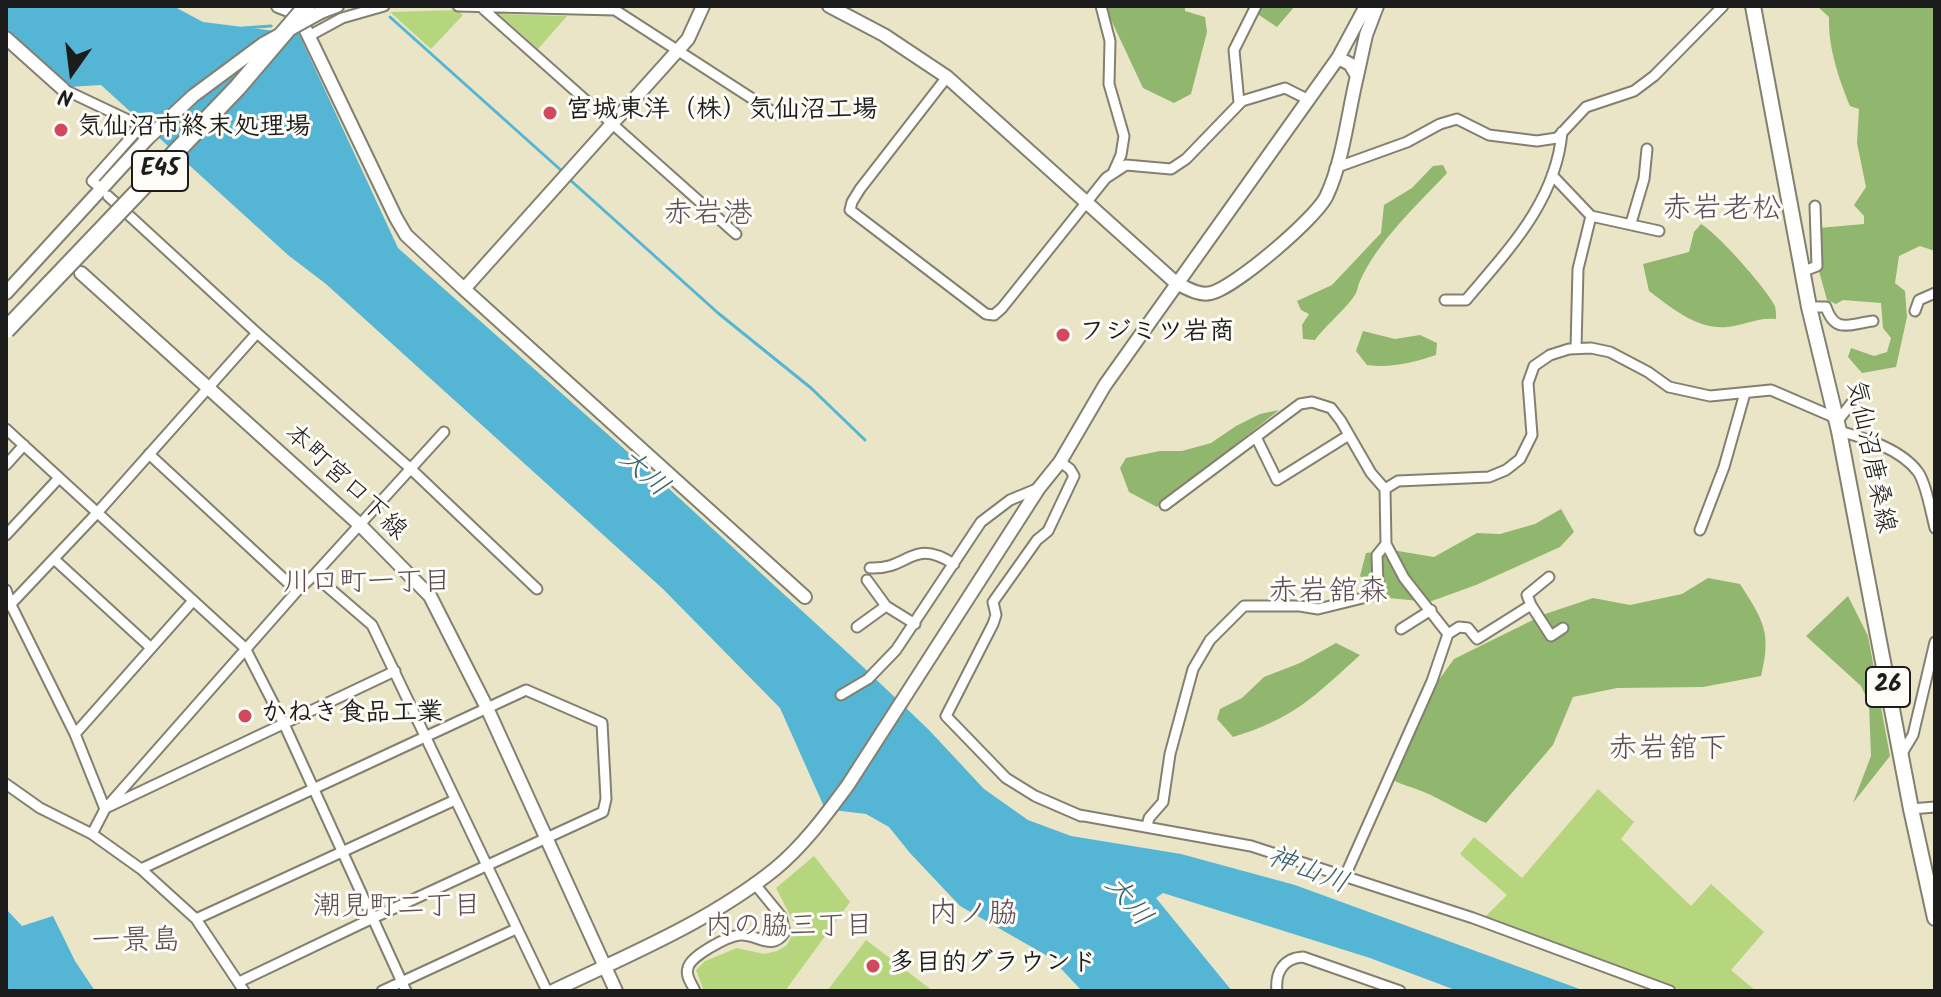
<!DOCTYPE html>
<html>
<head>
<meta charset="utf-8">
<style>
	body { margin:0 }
	#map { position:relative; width:1941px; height:997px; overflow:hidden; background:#eae5c6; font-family:Kalam,sans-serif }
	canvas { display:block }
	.frame { position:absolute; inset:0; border:8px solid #1c1c1c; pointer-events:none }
	.north { position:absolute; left:32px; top:32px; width:80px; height:80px; -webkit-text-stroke:6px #fdfcf7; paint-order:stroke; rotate:194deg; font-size:22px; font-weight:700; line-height:32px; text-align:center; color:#1c1c1c }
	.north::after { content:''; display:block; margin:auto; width:28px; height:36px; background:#1c1c1c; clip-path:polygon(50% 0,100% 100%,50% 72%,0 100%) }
</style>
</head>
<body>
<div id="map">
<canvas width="1941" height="997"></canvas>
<div class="frame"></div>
<div class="north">N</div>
</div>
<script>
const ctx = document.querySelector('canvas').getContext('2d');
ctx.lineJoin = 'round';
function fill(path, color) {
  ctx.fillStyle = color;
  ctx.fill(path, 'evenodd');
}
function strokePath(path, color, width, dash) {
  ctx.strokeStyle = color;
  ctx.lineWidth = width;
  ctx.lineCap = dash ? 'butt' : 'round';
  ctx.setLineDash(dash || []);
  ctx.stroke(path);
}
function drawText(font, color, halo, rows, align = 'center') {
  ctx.font = font + ' Kalam,"Klee One",sans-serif';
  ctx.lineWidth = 6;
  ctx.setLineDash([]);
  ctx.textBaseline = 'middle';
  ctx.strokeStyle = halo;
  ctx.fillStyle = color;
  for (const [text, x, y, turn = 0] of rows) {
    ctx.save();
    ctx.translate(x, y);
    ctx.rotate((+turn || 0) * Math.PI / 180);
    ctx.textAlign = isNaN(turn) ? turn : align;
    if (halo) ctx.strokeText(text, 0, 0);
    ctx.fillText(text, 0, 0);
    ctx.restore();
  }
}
const green = new Path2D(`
	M458,10L463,15L431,49L390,12Z
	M499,14L567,16L538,49Z
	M1598,789L1634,822L1621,839L1691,906L1711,884L1764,932L1731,970L1756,991H1684L1485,917L1507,895L1460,854L1474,837L1522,878Z
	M814,856L850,902L785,991H704L696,970L705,961L737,948L764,954L777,951L787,945L796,927L776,888Z
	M866,940L933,991H827Z`);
const forest = new Path2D(`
	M1102,6H1185V11L1205,17L1207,32L1191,94L1174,103L1143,88L1106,9Z
	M1261,6H1295L1277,27L1256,13Z
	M1817,6H1935V251L1920,246L1899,256L1895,283L1905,291L1907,317L1896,367L1862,373L1848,357L1851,348L1874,356L1887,352L1891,338L1883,328L1881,303L1843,300L1836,304L1827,300L1819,271L1822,260L1818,241L1819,228L1864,224V216L1854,205L1866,187L1857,143L1859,109L1850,106C1839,79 1828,48 1829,17Z
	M1443,165L1447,173C1418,204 1377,242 1360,281C1358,284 1358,289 1356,293C1350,305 1325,326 1315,340L1303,339L1302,325L1309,314L1301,310L1297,301L1332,285L1381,233L1384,205L1412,188L1433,166Z
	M1701,224C1718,234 1766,288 1775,306C1776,310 1776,315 1776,319C1758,317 1745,325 1727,327C1697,330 1672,308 1649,291L1643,264L1689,252L1694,232Z
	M1363,331L1395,339L1420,335L1437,343L1436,355C1412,363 1392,368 1367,365L1356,351Z
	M1279,410L1157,507L1129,492L1120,468L1126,458L1160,451H1182L1211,443L1236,426L1260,414Z
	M1561,509L1574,532L1560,547L1476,585L1429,602L1389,598L1360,576L1366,553L1392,550L1434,557L1477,533L1500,534L1535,524Z
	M1708,578L1740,584C1763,620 1772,632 1761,676L1703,687L1617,688L1573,697L1553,745L1486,823C1465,814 1443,800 1424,792C1407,785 1399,785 1384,774L1412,717L1454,659L1545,614L1593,598L1630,605L1682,594Z
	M1848,596L1868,636L1890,756L1853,803L1871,756L1869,703L1861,686L1806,636Z
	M1336,643L1360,655C1315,696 1293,719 1233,737L1217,719L1220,709L1242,698L1264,677L1300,663Z`);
const water = new Path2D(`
	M6,6H173L203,22L299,34L398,248L666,486L861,665L929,730L984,789L1028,820L1071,836L1181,854L1295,885L1585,991H1458L1370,958L1163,893L1156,898L1232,991H1082L1051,958L960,906L910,853L889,827L866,814L825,809L780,708L663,589L326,284L288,255L101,85L69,87L6,28Z
	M6,909L22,926L53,916L75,961L95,991H6Z`);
const stream = new Path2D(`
	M390,17L563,172
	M243,28L271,26
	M568,178L718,313L811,388L865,440`);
const street = new Path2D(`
	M458,6L615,10L776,114
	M1101,6L1110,41L1109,84L1124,136L1121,155L1113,173
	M481,7L736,234
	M309,36L342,18L384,6
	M947,77L860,189L852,202L850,210L986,314L994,315L1002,308L1106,178L1126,165L1171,169L1186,159L1242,101L1285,88L1309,100
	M63,89L141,126L92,181L98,186
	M1239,103L1234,50L1256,6
	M1335,168L1407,142L1440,124L1457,119L1489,135L1537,141L1557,138L1586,107L1634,91L1654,76L1723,6
	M1552,175L1591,216L1659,231
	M108,196L257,333L411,469L537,589
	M1631,223L1644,179L1647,149
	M1804,271L1817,266L1815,206
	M1445,300H1466C1509,249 1556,201 1562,132
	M1809,307H1826C1835,334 1849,324 1873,321
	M1915,311L1919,300L1935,293
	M1576,348L1578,269L1591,216
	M1837,422L1860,392
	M6,429L245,648L284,724L406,991
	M1839,431C1865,438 1901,449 1918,472C1926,483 1931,513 1935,528
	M1256,437L1277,480L1349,435
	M149,454L297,591
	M1060,462L1070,469L1074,476L1048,531L1037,540L993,602L996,615L993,624L946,716L1006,778L1035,796L1081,816
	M6,465L24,445
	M1165,505L1300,404L1312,402L1331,408L1341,421L1371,473L1385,489L1398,481L1489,477L1506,470L1520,459L1532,435L1528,383L1534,366L1550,355L1569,349L1591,348L1610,352L1648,372L1669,387L1710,396L1771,390L1836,418
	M1700,530L1724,467L1745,393
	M6,535L59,478
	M1386,544L1404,578L1448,634L1459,627L1468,628L1477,639L1531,605L1551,636L1563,628
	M54,559L150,647
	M870,568C910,570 911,537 954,564
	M314,575L372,625L547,991
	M867,580L886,606L915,624
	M6,590L11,605L75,734L105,809L92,834L141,869L196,919L244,991
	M1531,605L1527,595L1549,577
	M9,606L97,513L257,333
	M857,627L886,606
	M1401,629L1431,610
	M841,695L868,679L896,650L981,522L1010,500L1039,488
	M75,734L192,602
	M1901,755L1913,735L1935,642
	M6,784L40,808L92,834
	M108,807L395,671
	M105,809L297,591L314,575L444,432
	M1911,809L1935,807
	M1079,815L1251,846L1473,918L1670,991
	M1147,826L1149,818L1163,802L1170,754L1193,669L1210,640L1244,606H1300L1318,609L1371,596L1378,585L1377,555L1386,544L1385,489
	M141,869L526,690L602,723L606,799L603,812L373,918L239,982
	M1345,876L1432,681L1448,634
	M196,919L455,800
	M382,991L516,929
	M695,991C692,984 685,976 688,968C690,956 728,936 740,935C758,934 772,952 785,932L781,916L754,883
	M1277,991C1275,973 1283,958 1303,957L1400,991`);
const secondary = new Path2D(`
	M278,6L291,11L301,20L396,218L406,235L464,289L688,39L703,6
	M829,6L884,35L947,77L1176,283C1187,288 1199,296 1211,293C1234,288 1318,217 1327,195C1343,161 1348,113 1357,76L1350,64L1338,58L1366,6
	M321,12L337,6
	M6,38L63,89
	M1357,76L1366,35L1377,6
	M81,273L360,525L430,596L487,708L616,991
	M464,289L805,597
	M6,293L147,139
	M553,991C628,955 709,922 775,869C803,846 826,815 848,785L1039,488L1060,462L1105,385L1338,58`);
const primary = new Path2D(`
	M1753,6L1809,307L1839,431L1911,809L1935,918`);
const secondaryBridge = new Path2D(`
	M147,139L193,96L263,44L321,12`);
const highwayBridge = new Path2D(`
	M6,330L238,87L307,6`);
const markers = [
	[550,113,8,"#d1495b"],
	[61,130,8,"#d1495b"],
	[1063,335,8,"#d1495b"],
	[245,716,8,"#d1495b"],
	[873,966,8,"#d1495b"]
];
const shields = [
	[160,171,56],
	[1888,687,44]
];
const shieldNames = [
	["E45",160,171],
	["26",1888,687]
];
const poiNames = [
	["宮城東洋（株）気仙沼工場",566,113],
	["気仙沼市終末処理場",77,130],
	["フジミツ岩商",1079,335],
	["かねき食品工業",261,716],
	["多目的グラウンド",889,966]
];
const streetNames = [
	["気仙沼唐桑線",1868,457,78],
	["本町宮口下線",344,484,43]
];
const waterNames = [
	["大川",642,475,42],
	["神山川",1307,873,21],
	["大川",1126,903,50]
];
const neighbourhoodNames = [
	["川口町一丁目",367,585],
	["潮見町二丁目",397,909],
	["内の脇三丁目",789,929]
];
const quarterNames = [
	["赤岩老松",1722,212],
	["赤岩港",708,217],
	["赤岩舘森",1328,595],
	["赤岩舘下",1668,752],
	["内ノ脇",973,917],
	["一景島",136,944]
];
fill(green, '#b6d67e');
fill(forest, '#90b76d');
fill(water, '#55b5d4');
strokePath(stream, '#55b5d4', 3);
strokePath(street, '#838071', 13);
strokePath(secondary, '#838071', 16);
strokePath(primary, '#838071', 18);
strokePath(street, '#fff', 9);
strokePath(secondary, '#fff', 12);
strokePath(primary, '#fff', 14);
strokePath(secondaryBridge, '#838071', 16, []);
strokePath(highwayBridge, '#838071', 20, []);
strokePath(secondaryBridge, '#fff', 12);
strokePath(highwayBridge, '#fff', 16);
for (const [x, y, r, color] of markers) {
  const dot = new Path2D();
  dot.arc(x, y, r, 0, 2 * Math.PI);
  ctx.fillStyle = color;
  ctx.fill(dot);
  strokePath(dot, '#fdfcf7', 3);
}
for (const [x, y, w] of shields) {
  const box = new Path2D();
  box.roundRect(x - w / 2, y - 20, w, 40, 6);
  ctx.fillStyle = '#fdfcf7';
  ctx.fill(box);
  strokePath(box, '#1c1c1c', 2);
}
drawText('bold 24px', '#1c1c1c', null, shieldNames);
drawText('bold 26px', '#1c1c1c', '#fdfcf7', poiNames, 'left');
drawText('26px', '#1c1c1c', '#fdfcf7', streetNames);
drawText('italic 28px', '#36616f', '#fdfcf7', waterNames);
drawText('28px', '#5d4d56', '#fdfcf7', neighbourhoodNames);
drawText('30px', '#5d4d56', '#fdfcf7', quarterNames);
</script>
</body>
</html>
